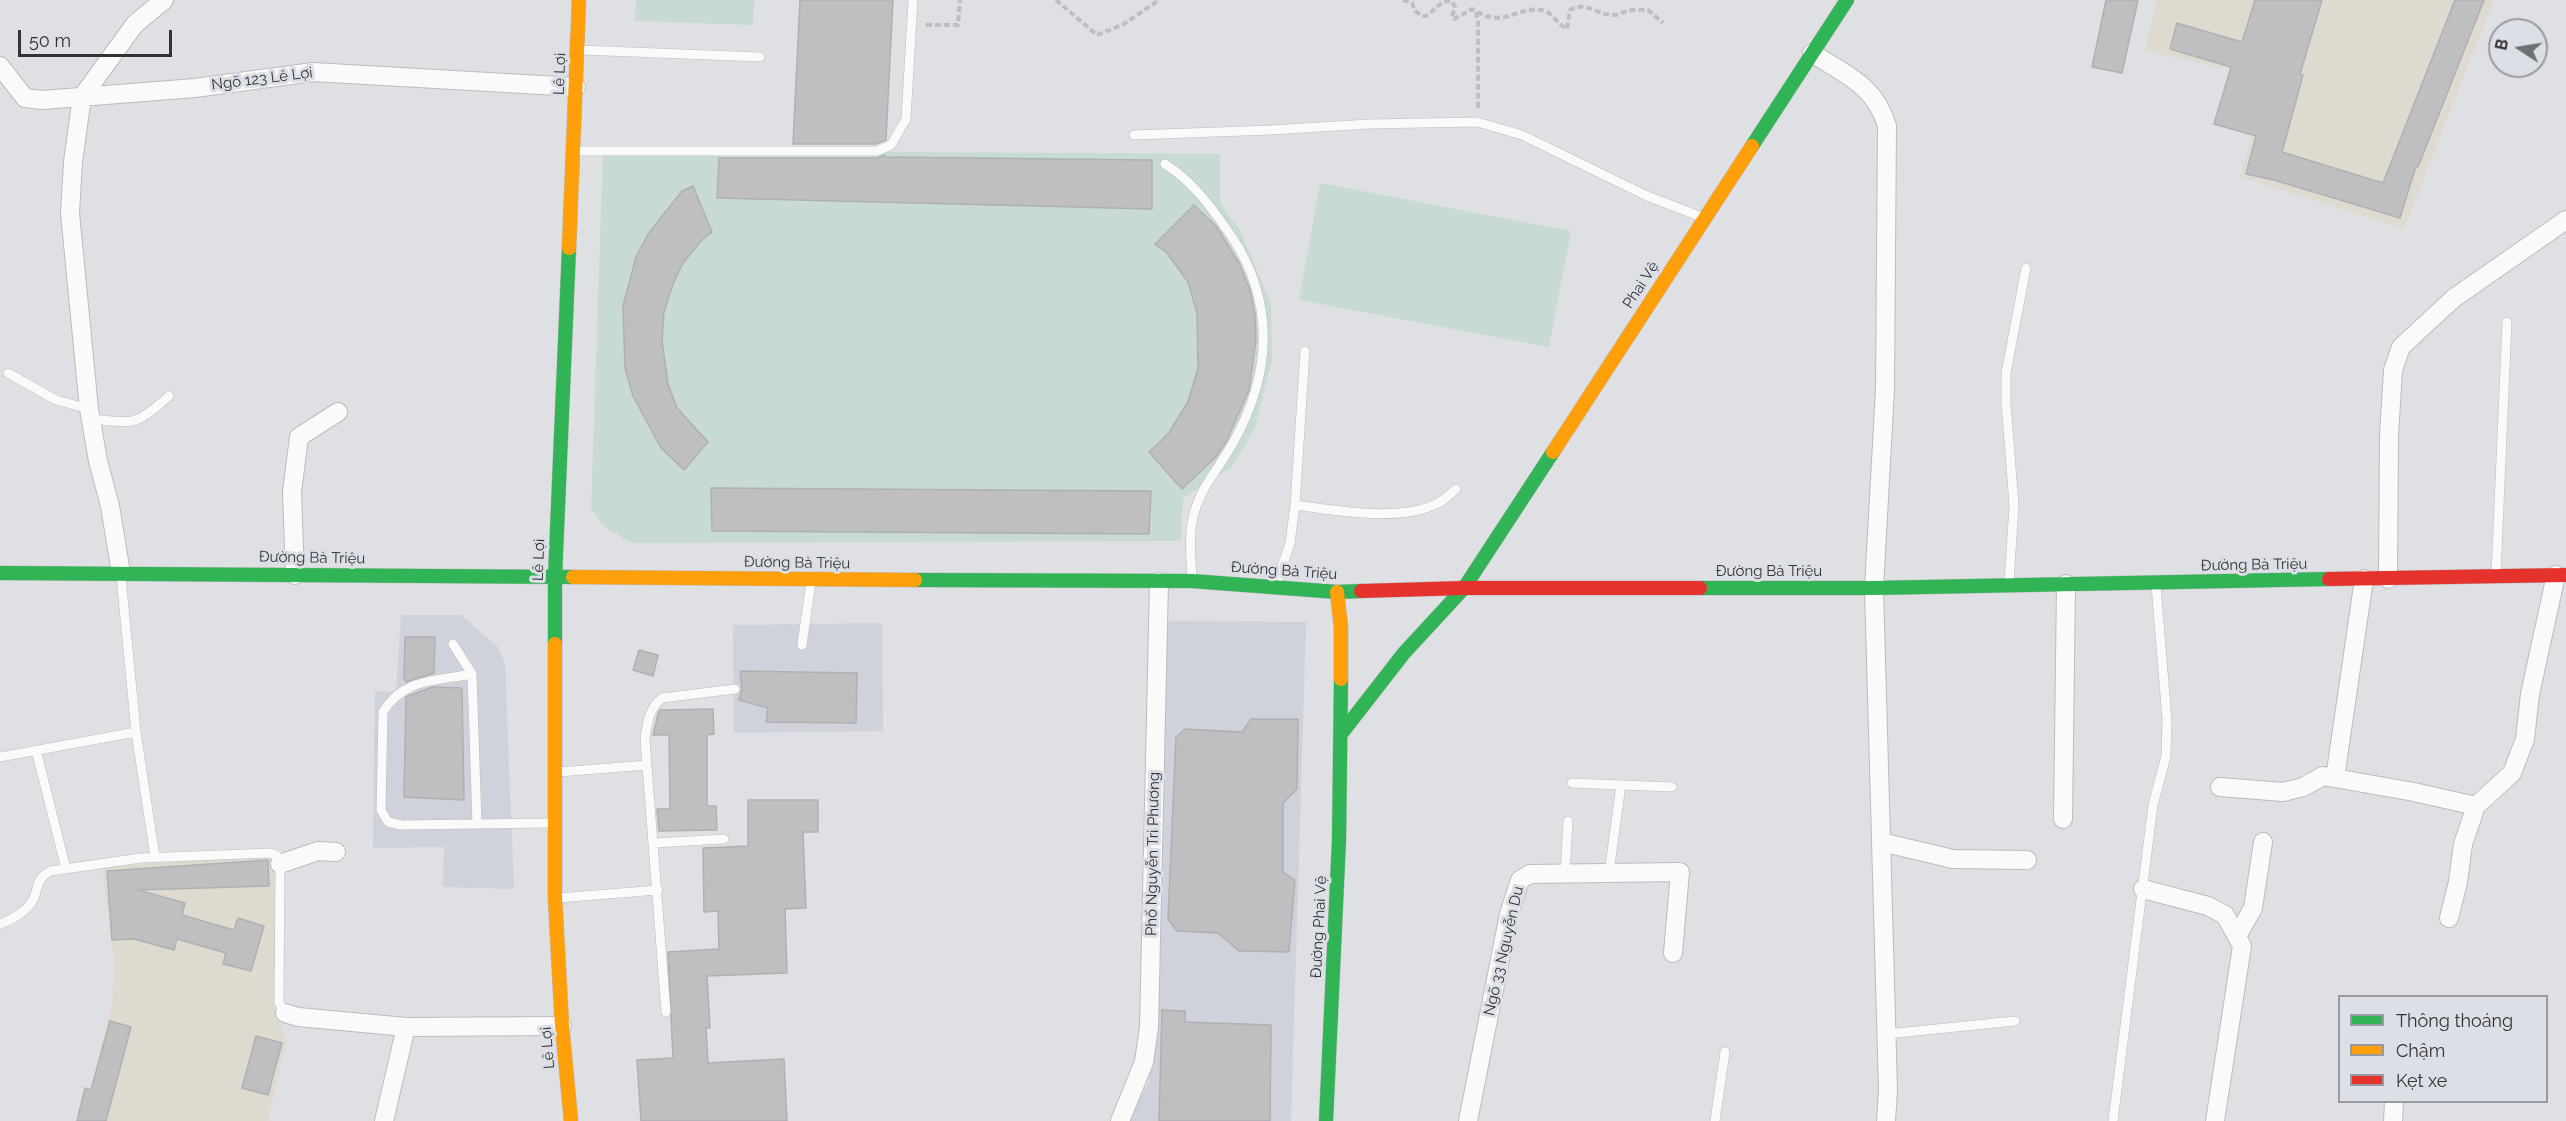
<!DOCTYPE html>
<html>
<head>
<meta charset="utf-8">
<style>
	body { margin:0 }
	#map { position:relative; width:2566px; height:1121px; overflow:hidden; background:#dfe0e4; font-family:Raleway,sans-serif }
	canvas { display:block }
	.legend { position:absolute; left:2338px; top:995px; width:210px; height:108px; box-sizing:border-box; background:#dddfe6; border:2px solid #999aa0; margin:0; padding:8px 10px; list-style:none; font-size:18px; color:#323336 }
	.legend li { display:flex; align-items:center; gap:12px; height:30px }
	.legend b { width:30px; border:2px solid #999aa0 }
	.north { position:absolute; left:2488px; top:18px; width:60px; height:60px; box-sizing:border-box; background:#dddfe6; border:2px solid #999aa0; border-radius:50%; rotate:282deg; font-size:16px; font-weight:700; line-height:24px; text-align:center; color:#323336 }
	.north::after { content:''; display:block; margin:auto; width:21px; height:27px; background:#6f7073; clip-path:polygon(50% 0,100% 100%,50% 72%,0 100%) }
	.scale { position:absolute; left:18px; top:30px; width:154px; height:27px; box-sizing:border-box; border:3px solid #323336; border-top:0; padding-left:8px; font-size:18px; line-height:21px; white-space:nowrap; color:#323336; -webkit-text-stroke:4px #dddfe6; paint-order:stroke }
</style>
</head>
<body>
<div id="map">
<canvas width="2566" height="1121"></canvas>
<ul class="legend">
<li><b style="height:8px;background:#30b455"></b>Thông thoáng</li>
<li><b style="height:8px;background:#ff9f0a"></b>Chậm</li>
<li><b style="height:8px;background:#e5322d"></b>Kẹt xe</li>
</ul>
<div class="north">B</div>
<div class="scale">50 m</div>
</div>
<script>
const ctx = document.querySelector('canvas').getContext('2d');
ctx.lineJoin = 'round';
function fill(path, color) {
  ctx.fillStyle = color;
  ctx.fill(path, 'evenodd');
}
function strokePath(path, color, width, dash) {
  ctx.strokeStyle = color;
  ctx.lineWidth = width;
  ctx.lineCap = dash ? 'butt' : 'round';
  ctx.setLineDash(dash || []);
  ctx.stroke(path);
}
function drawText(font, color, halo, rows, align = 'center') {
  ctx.font = font + ' Raleway,sans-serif';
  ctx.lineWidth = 6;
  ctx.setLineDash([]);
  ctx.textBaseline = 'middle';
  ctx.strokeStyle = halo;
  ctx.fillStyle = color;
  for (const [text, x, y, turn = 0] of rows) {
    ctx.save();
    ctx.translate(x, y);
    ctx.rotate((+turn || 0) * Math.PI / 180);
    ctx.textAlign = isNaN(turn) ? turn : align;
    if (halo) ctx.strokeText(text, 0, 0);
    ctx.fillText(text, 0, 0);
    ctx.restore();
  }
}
const built = new Path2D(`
	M401,615H461L498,647L505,663L514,889L443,887L444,847L373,848L375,691L396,692Z
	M1164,621L1306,622L1291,1121H1127L1149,1082Z
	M882,623L883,731L734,733L733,625Z`);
const education = new Path2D(`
	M2156,0H2494L2404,229L2240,177L2269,78L2145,51Z
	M278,853L280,1025L287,1040L268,1121H82L112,1003L114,963L102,867Z`);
const green = new Path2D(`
	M636,0H754L753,25L635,21Z
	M603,150L1220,154V200L1228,216L1239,228L1271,304L1272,360L1255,428L1232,467L1183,498L1181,541L631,543L604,526L591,509Z
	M1320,183L1571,231L1549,347L1299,300Z`);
const building = new Path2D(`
	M800,0H893L886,140L876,144H793Z
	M2106,0H2138L2122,73L2092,67Z
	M2255,0H2322L2300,74L2303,75L2282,152L2383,183L2455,0H2484L2418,167L2416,166L2400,218L2274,180L2246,174L2256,136L2214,124L2231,67L2170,49L2177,23L2242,42Z
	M885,155V157L1152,160V209L717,198L719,158H877Z
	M693,186L712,232L702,240L683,263L673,284L664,312L662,341L668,384L677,408L708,442L684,470L661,448L633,396L625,368L623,306L636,257L648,234L682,191Z
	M1194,205L1216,226L1240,265L1250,290L1255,315L1256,340L1249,390L1227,440L1215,458L1182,489L1149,452L1168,434L1188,402L1198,368L1197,313L1188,282L1167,253L1155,244Z
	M711,488L1151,491L1149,534L712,531Z
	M405,637H435L434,673L406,682L404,679Z
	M639,650L658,655L653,676L633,670Z
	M740,671L857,673L856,723L766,722L768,708L739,700L742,689Z
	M433,687L462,688L464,800L404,797L406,697Z
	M713,709L714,734L707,735V806H716L717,830L659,831L657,809H670L669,735H653L658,714L660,710Z
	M1251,719H1298L1297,789L1283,803V872L1295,880L1289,952L1239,951L1218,933L1177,931L1168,919L1176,737L1185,729L1242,732Z
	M748,800H818V832H803L806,908L785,909L787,973L707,976L710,1028H706L708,1063L784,1059L787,1121H641L637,1060L673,1058L668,952L719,949L718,911L704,912L703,848L748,846Z
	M268,860L269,886L138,890L185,903L182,915L234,930L238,918L264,926L251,971L223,964L226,953L177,939L174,950L134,939L112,940L107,871Z
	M1162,1010L1185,1011V1022L1271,1025L1270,1121H1159Z
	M110,1021L131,1027L106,1121H77L85,1088L91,1090Z
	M256,1036L282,1043L268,1095L242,1088Z`);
const path = new Path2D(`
	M1056,0L1097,35L1124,24L1159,0
	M1403,0L1412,3L1415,11L1422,16H1426C1436,10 1439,0 1452,1L1455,7L1452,17L1454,19L1472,9C1506,30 1515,6 1541,10C1553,12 1557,24 1567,29L1570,10C1587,0 1597,16 1615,15C1619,15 1624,11 1628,11C1634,9 1641,10 1648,10L1663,23
	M1476,12L1478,23V109
	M926,25H958L960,0`);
const lane = new Path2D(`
	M580,50L760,57
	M1134,135L1271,130L1369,124L1477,122L1522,135L1647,196L1702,217
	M576,151H877L891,145L906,119L913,0
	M1165,164C1195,183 1212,209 1232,237C1276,304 1271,375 1233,443C1220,466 1203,485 1195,510C1188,531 1191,557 1192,578
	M8,373L56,400L89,409
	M90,419C135,423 134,427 169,396
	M1295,505C1336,510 1400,523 1438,503C1445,500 1451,493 1456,489
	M2496,574L2507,322
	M121,577L136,732L155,857
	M2009,583L2014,505L2006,403V373L2026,268
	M1276,585L1290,543L1295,505L1305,351
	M453,644L472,674L477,823
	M802,645L811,582
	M472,674C437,681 403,678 383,712L381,810L388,822L401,825L550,823
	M36,750L66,869
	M0,757L136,732
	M559,772L647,765
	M1572,783L1672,787
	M654,843L724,839
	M1609,873L1621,785
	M1565,874L1568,821
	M558,898L658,890
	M0,924C12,920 29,910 34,898C39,884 37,878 51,871L141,858L270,853L277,856L280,864L279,1003L285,1013
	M666,1012L645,740C647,723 649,708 662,698L735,689
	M1887,1034L2015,1021
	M1715,1121L1725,1052
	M2113,1121L2153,805L2166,756L2167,720L2156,585`);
const street = new Path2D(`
	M1812,53C1846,75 1875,85 1887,126L1885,389L1874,588L1888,1090L1886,1121
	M0,66L25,98L42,100L195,88L313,72L576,87
	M121,573L110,506L98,461L89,409L70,213L73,162L82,97L135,24L164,0
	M295,575L292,492L299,437L338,412
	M2388,579L2389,435L2393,370L2401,347L2454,298L2566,220
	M2335,778L2364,579
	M2220,787L2283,792L2303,787L2323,776L2414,792L2476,806
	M2063,819L2066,584
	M1881,842L1953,859L2027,860
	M280,864L318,851L336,852
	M2143,889L2208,906L2225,915L2242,946L2215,1121
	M2449,918L2458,882L2463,844L2476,806L2512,773L2525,739L2530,694L2556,575
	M2237,936L2253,908L2263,842
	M285,1013L298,1017L406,1027L562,1026
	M384,1121L406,1027
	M1120,1121L1144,1062L1149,1027L1159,582
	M1468,1121L1509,914L1520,880L1530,874L1680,872L1673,953
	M2393,1121L2394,1102`);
const fast = new Path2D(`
	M1752,146L1847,0
	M0,573L573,577
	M915,580L1192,581L1337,592L1361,591
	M1700,588H1874L2329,579
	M555,644V577L569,248
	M1341,734L1404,653L1464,588L1553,452
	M1326,1121L1339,840L1341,679`);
const slow = new Path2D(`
	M569,248L579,0
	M1553,452L1752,146
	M573,577L915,580
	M1337,592L1341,628V679
	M555,644V898L562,1026L571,1121`);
const jam = new Path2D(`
	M2329,579L2566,575
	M1361,591L1464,588H1700`);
const streetNames = [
	["Lê Lợi",560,74,-88],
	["Ngõ 123 Lê Lợi",262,79,-7],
	["Phai Vệ",1641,285,-57],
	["Đường Bà Triệu",312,558,1],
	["Lê Lợi",539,560,-88],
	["Đường Bà Triệu",797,563,1],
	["Đường Bà Triệu",2254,565,-1],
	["Đường Bà Triệu",1284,571,4],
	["Đường Bà Triệu",1769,571],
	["Phố Nguyễn Tri Phương",1153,854,-89],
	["Đường Phai Vệ",1319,927,-87],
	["Ngõ 33 Nguyễn Du",1504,951,-77],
	["Lê Lợi",548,1048,-95]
];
fill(built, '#cfd2da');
fill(education, '#dfdad0');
fill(green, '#c8dad4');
fill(building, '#bfbfc2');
strokePath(building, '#afb0b2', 1.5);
strokePath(lane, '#bcbcbf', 10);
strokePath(street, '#bcbcbf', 20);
strokePath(fast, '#bcbcbf', 15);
strokePath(slow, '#bcbcbf', 15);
strokePath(jam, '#bcbcbf', 15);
strokePath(path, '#bebfc0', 4, [6, 3]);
strokePath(lane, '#fafafb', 9);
strokePath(street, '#fafafb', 18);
strokePath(fast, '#30b455', 14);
strokePath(slow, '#ff9f0a', 14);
strokePath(jam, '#e5322d', 14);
drawText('15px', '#323336', '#dddfe6', streetNames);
</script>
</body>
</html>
